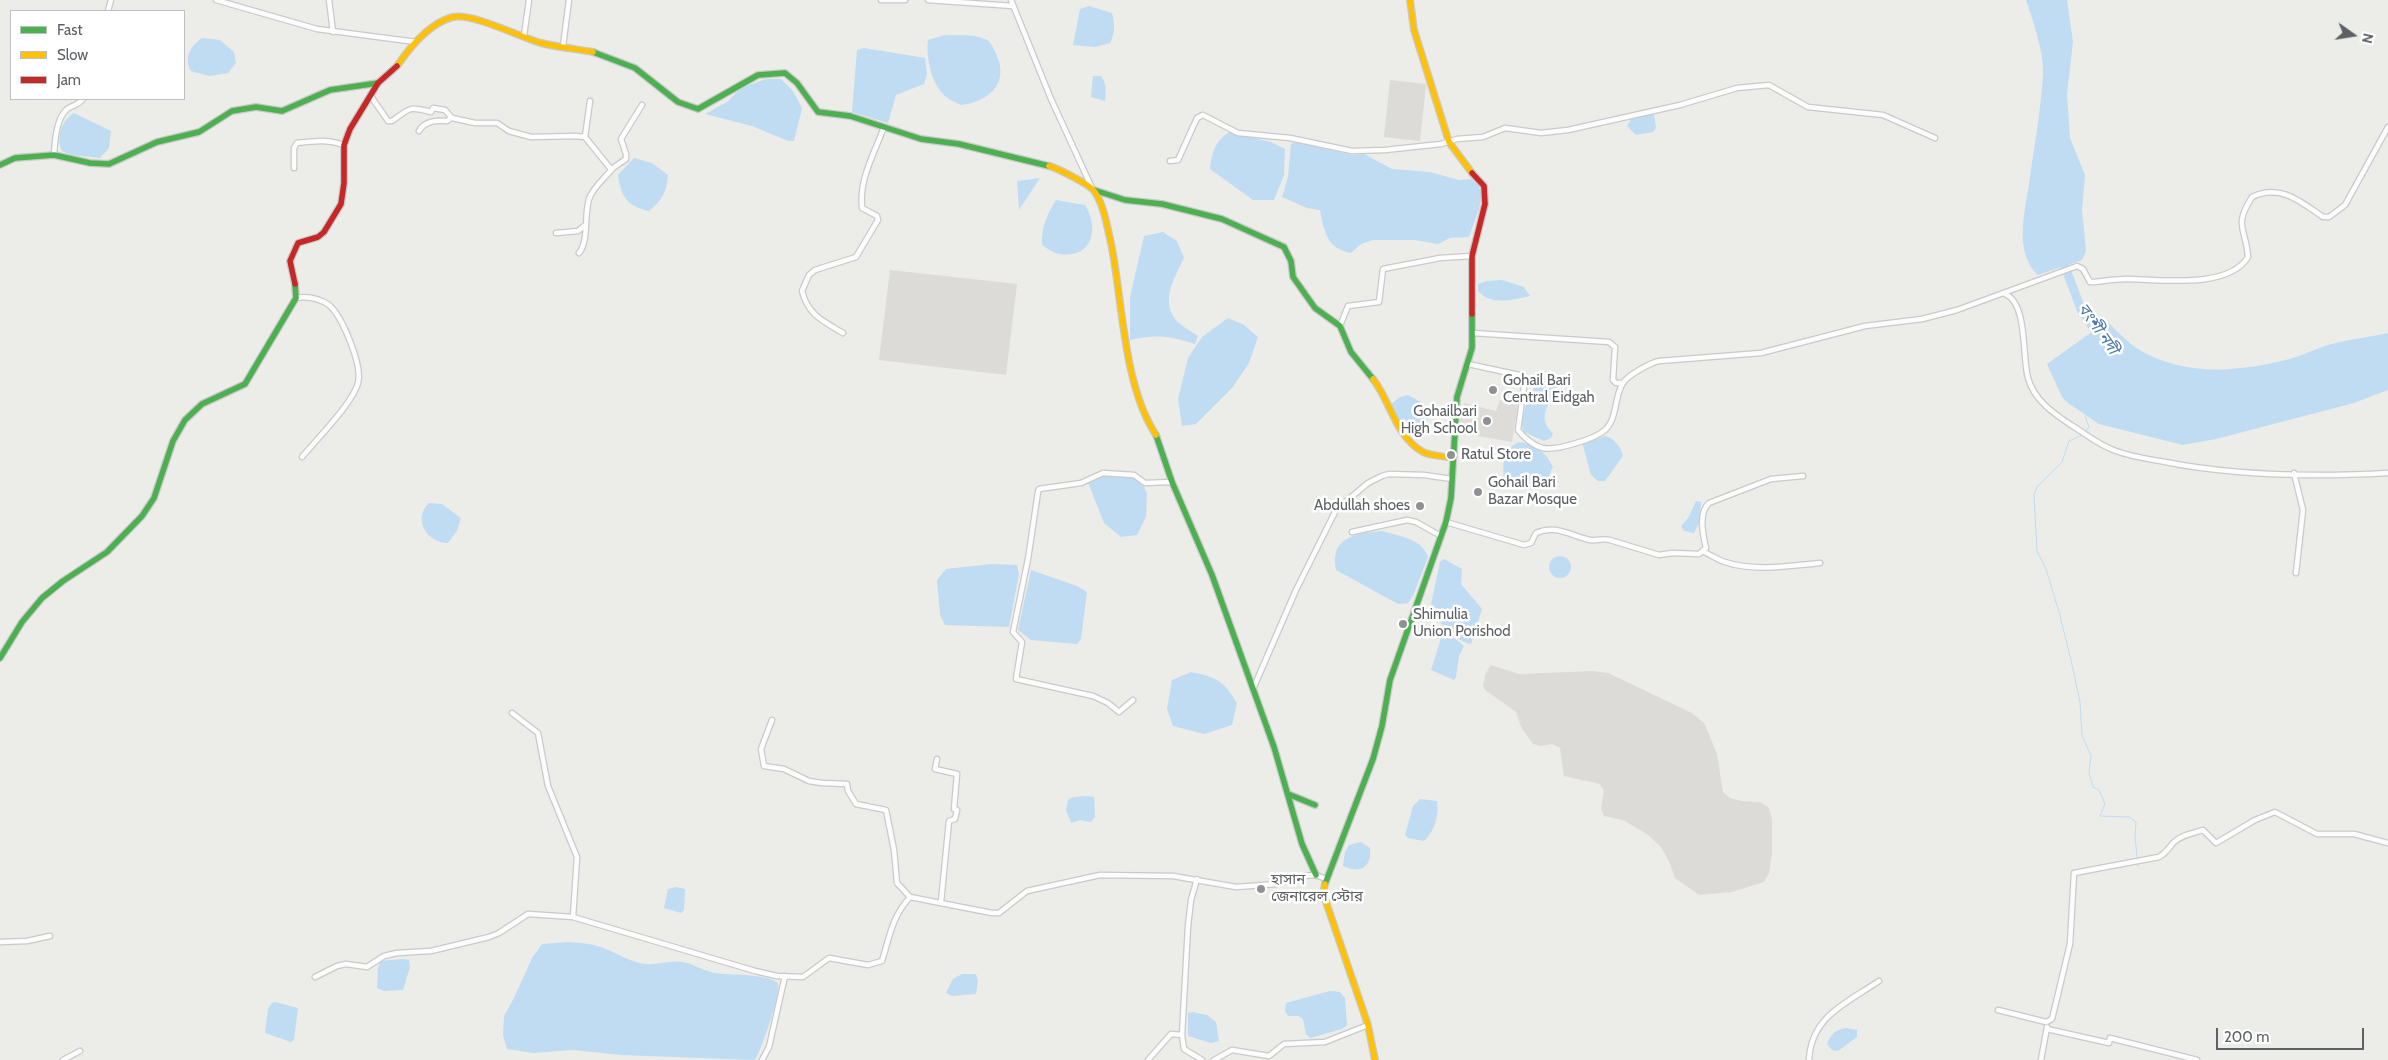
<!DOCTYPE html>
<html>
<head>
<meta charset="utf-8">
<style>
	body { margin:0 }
	#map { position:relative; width:2388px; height:1060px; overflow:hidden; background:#ecece8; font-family:Cabin,sans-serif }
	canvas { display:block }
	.legend { position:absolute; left:10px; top:10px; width:175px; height:90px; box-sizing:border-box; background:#fff; border:1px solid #bebfc1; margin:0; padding:6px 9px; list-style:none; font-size:15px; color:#5d6065 }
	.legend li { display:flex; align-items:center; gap:10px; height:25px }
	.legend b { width:25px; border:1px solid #bebfc1 }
	.north { position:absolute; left:2328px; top:10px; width:50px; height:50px; -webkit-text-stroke:4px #fff; paint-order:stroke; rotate:103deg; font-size:14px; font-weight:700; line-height:20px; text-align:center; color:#5d6065 }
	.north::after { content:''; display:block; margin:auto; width:18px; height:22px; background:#5d6065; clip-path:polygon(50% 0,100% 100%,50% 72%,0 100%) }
	.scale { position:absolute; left:2216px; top:1028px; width:148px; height:22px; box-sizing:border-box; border:2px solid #5d6065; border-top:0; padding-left:6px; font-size:15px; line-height:18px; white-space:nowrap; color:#5d6065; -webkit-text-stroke:4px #fff; paint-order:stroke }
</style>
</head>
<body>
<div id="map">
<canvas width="2388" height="1060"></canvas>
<ul class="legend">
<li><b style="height:6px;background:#4caf50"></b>Fast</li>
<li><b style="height:6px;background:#ffc107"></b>Slow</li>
<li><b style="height:6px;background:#c62828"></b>Jam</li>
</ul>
<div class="north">N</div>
<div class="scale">200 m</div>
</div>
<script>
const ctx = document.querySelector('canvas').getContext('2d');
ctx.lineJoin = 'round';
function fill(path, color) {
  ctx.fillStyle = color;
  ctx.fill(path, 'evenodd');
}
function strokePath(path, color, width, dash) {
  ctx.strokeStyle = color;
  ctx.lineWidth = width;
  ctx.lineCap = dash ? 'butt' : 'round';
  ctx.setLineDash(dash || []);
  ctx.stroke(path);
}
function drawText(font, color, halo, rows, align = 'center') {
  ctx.font = font + ' Cabin,"Noto Sans Bengali",sans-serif';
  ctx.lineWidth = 5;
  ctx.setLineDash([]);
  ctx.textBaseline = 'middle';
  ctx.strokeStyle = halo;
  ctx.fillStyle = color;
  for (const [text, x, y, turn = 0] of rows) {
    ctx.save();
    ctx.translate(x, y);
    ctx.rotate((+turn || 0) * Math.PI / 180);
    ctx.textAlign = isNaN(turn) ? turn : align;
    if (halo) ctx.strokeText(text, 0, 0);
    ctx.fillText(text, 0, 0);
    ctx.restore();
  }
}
const industrial = new Path2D(`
	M1390,80L1426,84L1420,141L1384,137Z
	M890,270L1017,284L1006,375L879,360Z
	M1491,665L1519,674L1593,671L1608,673L1692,713L1704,723L1708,732L1717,754L1723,792L1730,798L1741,801L1760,802L1769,808L1772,820V854L1769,873L1764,882L1732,892L1699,895L1675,878L1669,861L1661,847L1647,834L1623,820L1604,816L1601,808L1604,791L1600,784L1564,776L1560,748L1552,744L1541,746L1533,744L1521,727L1516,712L1485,690L1483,686L1485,675Z`);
const education = new Path2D(`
	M1500,400L1518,403L1512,442L1456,432L1464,403L1496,411Z`);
const water = new Path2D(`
	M2026,0H2067L2073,42L2067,94L2070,138L2085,175L2082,210L2086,251L2082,260L2038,275C2031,270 2026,258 2024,249C2020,229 2026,204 2029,184C2034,147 2041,111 2043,74C2044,52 2033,21 2026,0Z
	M1089,6L1112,13C1115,24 1115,33 1110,43L1095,47L1073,45L1080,9Z
	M945,35C958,36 975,33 987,40C991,42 995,51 997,56C1009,84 988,102 961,105C955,102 947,99 943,94C931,81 926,57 928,40Z
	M202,38L220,40L234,52L236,63L228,73L209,76L191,71C183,59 191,45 202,38Z
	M864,48L925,58L927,74L924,84L896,95L888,123L852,112L857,50Z
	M1093,76H1101C1107,84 1106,92 1105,101L1091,97Z
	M766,79H781L793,91L802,108L794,141H788L752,126L705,114L727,102L741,88Z
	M74,113L111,131L109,148L100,158L71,155L62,151C56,137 61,121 74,113Z
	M1654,114L1656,128L1653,132L1636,135L1627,126L1631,119Z
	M1230,132L1271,142L1285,149L1284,175L1274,200H1253L1210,169C1212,153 1215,140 1230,132Z
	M1296,142L1352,155L1364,154L1392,169L1430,172L1459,180L1471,179L1478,185L1482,194L1479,209L1469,237L1450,238L1438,244L1415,240H1373L1361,244L1351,253C1327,249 1324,231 1320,210L1307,208L1282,197L1288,177L1291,144Z
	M634,158L652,163L668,175C667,192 662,200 649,211C627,206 621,197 618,175Z
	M1040,178L1019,210L1017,181Z
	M1056,200L1085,205C1100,229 1092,259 1059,254C1053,253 1047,248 1042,245C1041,228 1047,214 1056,200Z
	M1163,232L1177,241L1184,258C1176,275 1162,297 1173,316C1177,324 1191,331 1198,336L1195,344C1169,336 1157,334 1130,340V297L1144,236Z
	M1502,280L1524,287L1530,296C1513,300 1491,306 1478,291V284L1487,281Z
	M1228,318L1244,325L1258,337L1249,363L1232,388L1196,424L1182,426L1178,399L1188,358L1202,337Z
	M2107,321C2116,330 2125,340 2135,347C2182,378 2241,372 2293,358C2306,354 2319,347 2332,344C2351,339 2370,337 2388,333V390L2354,403L2216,439L2183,445L2099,424L2068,403L2062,397L2047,364Z
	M1550,385L1556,387L1557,391C1547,405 1537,419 1553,433L1551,438L1544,441L1524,432L1521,423L1530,391L1538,386Z
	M1408,395L1421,402L1430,414L1428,420L1412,427H1401L1390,405L1400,397Z
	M1605,436C1614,438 1621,447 1623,456L1605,481H1598L1591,475L1583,446V444Z
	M1519,442C1535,444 1546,452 1553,467C1550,472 1548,481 1543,485C1531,493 1513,486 1504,478C1502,463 1504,448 1519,442Z
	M1105,474L1134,477L1143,485L1147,493L1146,517L1137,535L1121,537L1104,523L1087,480Z
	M1696,501L1701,502L1700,521L1694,533L1684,531L1681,526L1688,518Z
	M429,503L442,504L461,518L457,531L448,543C427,543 412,519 429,503Z
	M1382,531C1398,536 1422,538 1428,557L1413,596L1408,603L1398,604L1336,570C1329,537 1357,533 1382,531Z
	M1549 567a11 11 0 1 1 22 0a11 11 0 1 1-22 0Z
	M1444,559L1462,569L1461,584L1482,609L1471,644C1459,643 1436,620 1430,609L1440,562Z
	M992,564L1017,565L1019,574L1009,627L945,625L940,615L937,580L946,569Z
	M1031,570L1077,586L1087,592L1081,639L1077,644L1031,640L1018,630Z
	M1447,632L1464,646L1459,656L1456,677L1454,680L1431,670L1442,635Z
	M1191,672C1216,677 1223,680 1237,703L1232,725L1204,734L1173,726L1167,709L1172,680Z
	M1085,796L1094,797L1095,817L1091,822L1080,820L1071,823L1066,810L1068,800L1073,797Z
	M1420,799L1437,801C1439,815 1435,831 1424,841L1408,838L1405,835L1413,806Z
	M1361,842L1370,848C1372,867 1361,874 1343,866L1345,852L1349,845Z
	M676,887L685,889L684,910L681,913L664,908L668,889Z
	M569,942C581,943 595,944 606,949C619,954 630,962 645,964C658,965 671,960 683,962C691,963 704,971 715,973C727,975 774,974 778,984C781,993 761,1051 755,1060L621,1055L573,1050L534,1053L507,1049L503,1035L504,1016L514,998L532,958L542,944Z
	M403,959L409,960L410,967L403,990L384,991L377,988L378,968L380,961Z
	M962,974H976L978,981L976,994L952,996L946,993L953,979Z
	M1330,991L1340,992L1345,998L1347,1025L1342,1029L1310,1038L1306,1034L1303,1019L1298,1016H1288L1285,1011L1286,1003Z
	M275,1002L298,1008L294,1040L291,1042L265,1033L268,1009L272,1003Z
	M1193,1012L1207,1015L1216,1022L1219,1041L1211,1043L1188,1036V1013Z
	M1846,1028L1857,1030V1037L1838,1051L1832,1050L1827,1044C1831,1034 1835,1030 1846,1028Z`);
const stream = new Path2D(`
	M2085,416L2089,427L2085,432
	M2083,435L2069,441L2062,462L2037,487L2034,495L2037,551L2046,569L2059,612L2071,660L2080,702L2082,735L2091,756L2089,773L2093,787L2099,790L2105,804L2100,816L2129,817L2136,822L2135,837L2138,866`);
const river = new Path2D(`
	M2061,256L2081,309L2100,338`);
const street = new Path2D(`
	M216,0L317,29L416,42
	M329,0L333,32
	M881,0H905
	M928,0L1013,6
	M1011,0L1051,99L1092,188
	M108,11L111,0
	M524,36L529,0
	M563,46L569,0
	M370,95L388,121H392C411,108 407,106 431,112L433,108L445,110L452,118L475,123H497L509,131L531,137L575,136L585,137L610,168H613L626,159V154L621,139L642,105
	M419,131C424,121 437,120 447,121L451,118
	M585,137L590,101
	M54,155C55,141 56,119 67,109C73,105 78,105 83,99
	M1170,161L1178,160L1197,118L1203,115L1238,133L1290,138L1352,151L1385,150L1441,144L1457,139L1483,137L1505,128L1541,133L1568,130L1680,105L1737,88L1769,85L1808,107L1883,115L1935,138
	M294,168V148L297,143C315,141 327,139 344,145
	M556,233L578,231L584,226
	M579,253C589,241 584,215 589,199C593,187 605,178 613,168
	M2005,294C2028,303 2022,358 2028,378C2034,400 2053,413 2071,425C2086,434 2099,445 2116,451C2132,457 2149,459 2165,462C2237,476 2315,477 2388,473
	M296,298C308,296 318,298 329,305C342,316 363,366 358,383C353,403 316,440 302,457
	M1340,326L1348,306L1379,302L1383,269L1440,258L1472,256
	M843,333C823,321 808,315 802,291L809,275L815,270L856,257L878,220L877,216L862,208C859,179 874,154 884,127
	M1473,333L1609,342L1615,347L1613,380L1616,383H1623
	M1468,364L1519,375L1525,379L1518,430C1523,437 1534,446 1543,448C1556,451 1595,439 1605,430C1618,418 1614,396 1623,383C1628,375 1650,363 1659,361L1761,353L1865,326L1922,319L1957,310L2077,266L2083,269L2090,282H2095C2105,281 2115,279 2126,279C2158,279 2228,290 2248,257C2246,227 2233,227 2252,197C2280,183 2301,202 2323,217H2329L2345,205L2388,127
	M2294,473L2303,510L2296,573
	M1446,522L1524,545L1531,543L1536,533C1556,524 1571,536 1590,540C1597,541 1603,538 1610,540L1659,555L1672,553L1699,554L1706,548C1703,535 1698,513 1709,503L1771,479L1803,476
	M1352,532L1407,520L1416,522L1441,536
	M1704,552C1711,555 1718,560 1725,562C1755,572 1790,566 1820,563
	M1253,689L1296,590L1336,510L1368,483L1382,476L1389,474L1424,475L1452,479
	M1133,700L1119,712L1108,703L1093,696L1016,679L1022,642L1013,632L1028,559L1038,492L1039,489L1081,483L1103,473L1134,475L1145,483L1172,482
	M512,713L538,733L548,786L577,857L573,917
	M772,720L761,749L764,766L784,769L809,781L822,783L847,784L848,791L856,804L886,810L894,850L897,883L910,897
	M937,759L935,769L957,774L954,809L957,810L955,819L949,821L941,902
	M1197,879L1191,900L1188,926L1182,1035L1184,1049L1202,1060
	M0,942L27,941L50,936
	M315,977L337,966L346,964L367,967L384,956L397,953L431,951L489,937L499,933L528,914L573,917L755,971L777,976L803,977L829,958L868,965L882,961C890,935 892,917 910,897L992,913H999L1027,891L1100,875L1173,876L1236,887L1277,884L1304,876L1316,875L1326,879
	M1998,1010L2046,1022L2052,1019L2070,944L2074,873L2159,857C2166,853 2168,849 2173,843C2181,835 2193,833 2203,830L2216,843L2255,820L2275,812L2317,834H2354L2388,843
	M2047,1029L2109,1043L2110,1038L2197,1060
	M63,1060L80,1051
	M762,1060L769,1047L785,976
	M1148,1060L1171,1034L1182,1035
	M1214,1060L1232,1050L1269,1056L1284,1044L1325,1042L1368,1025
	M1809,1060C1811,1016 1847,1003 1879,981
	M2041,1060L2047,1027`);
const fast = new Path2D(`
	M593,52L635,68L678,102L698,109L758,75L785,73L797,83L818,112L850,116L921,139L959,144L1049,166
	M0,165L15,158L54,155L90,163L109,164L157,142L199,132L232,111L256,107L282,111L330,90L378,83
	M1094,190L1125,200L1162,204L1222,219L1284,247L1291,261L1293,277L1315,308L1340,326L1351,352L1373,379
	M1156,435L1172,482L1212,575L1274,747L1302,844L1316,875
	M0,658L22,622L42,598L63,581L107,552L142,516L154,498L173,441L185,420L202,404L245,384L296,298L295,284
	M1288,794L1315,805
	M1325,884L1373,759L1382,726L1390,680L1446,522L1451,498L1457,397L1472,348V314`);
const slow = new Path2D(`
	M1410,0L1414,30L1449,142L1472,173
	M397,66C410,47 429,23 453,17C473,13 520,37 541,43C557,47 576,49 593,52
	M1049,166C1057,168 1091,185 1095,192C1104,206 1107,226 1111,243C1123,302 1123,385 1156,435
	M1373,379C1391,402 1395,436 1423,452C1430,456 1444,456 1453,458
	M1325,884L1323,893L1368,1025L1375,1060`);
const jam = new Path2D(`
	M295,284L290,261L298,243L318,237L324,232L341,204L344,183V145L350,129L378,83L397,66
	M1472,314V256L1485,204L1484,186L1472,173`);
const markers = [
	[1493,390,5,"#8f9193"],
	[1487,421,5,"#8f9193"],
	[1451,455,5,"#8f9193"],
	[1478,492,5,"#8f9193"],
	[1420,506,5,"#8f9193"],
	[1403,624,5,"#8f9193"],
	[1261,889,5,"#8f9193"]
];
const poiNames = [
	["Gohail Bari",1503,381],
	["Central Eidgah",1503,398],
	["Gohailbari",1477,412,"right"],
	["High School",1477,429,"right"],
	["Ratul Store",1461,455],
	["Gohail Bari",1488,483],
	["Bazar Mosque",1488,500],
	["Abdullah shoes",1410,506,"right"],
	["Shimulia",1413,615],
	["Union Porishod",1413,632],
	["হাসান",1271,880],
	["জেনারেল স্টোর",1271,897]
];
const waterNames = [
	["বংশী নদী",2098,329,55]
];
fill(industrial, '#dcdbd8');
fill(education, '#dedcd8');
fill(water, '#c0dcf2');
strokePath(stream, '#c0dcf2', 1);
strokePath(river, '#c0dcf2', 9);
strokePath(street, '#c9cac9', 7);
strokePath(fast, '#c8c8c8', 8);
strokePath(slow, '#c8c8c8', 8);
strokePath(jam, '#c8c8c8', 8);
strokePath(street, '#fcfcfc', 4.5);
strokePath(fast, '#4caf50', 5.5);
strokePath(slow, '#ffc107', 5.5);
strokePath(jam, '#c62828', 5.5);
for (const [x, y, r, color] of markers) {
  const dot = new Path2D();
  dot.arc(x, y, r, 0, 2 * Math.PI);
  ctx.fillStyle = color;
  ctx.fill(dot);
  strokePath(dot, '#fff', 2);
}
drawText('15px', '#5d6065', '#fff', poiNames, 'left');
drawText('italic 16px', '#4b77a8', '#fff', waterNames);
</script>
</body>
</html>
